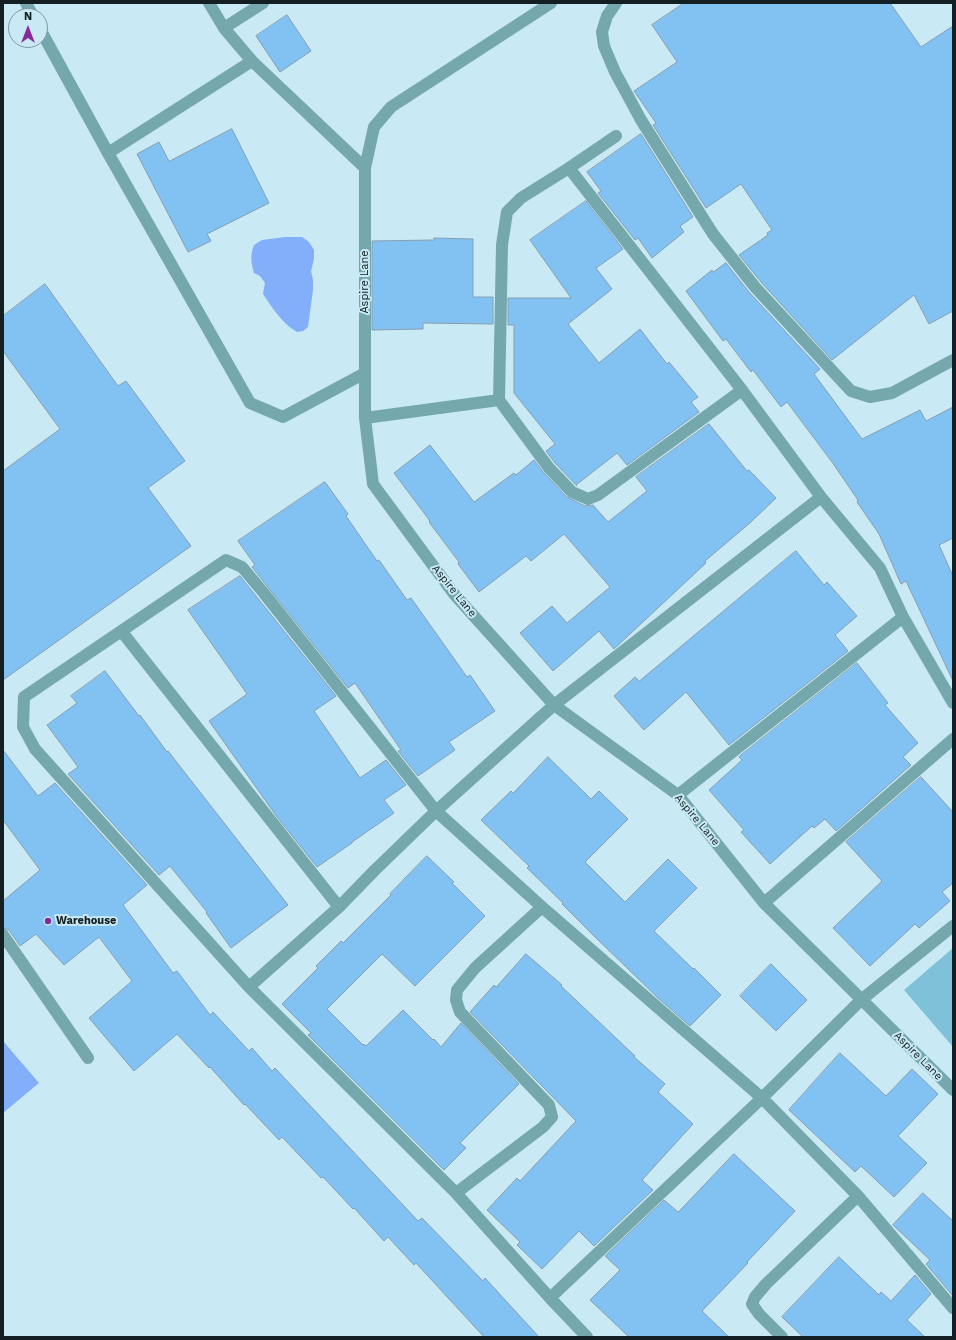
<!DOCTYPE html>
<html>
<head>
<meta charset="utf-8">
<style>
	body { margin:0 }
	#map { position:relative; width:956px; height:1340px; overflow:hidden; background:#c9e9f5; font-family:"Work Sans",sans-serif }
	canvas { display:block }
	.frame { position:absolute; inset:0; border:4px solid #131f23; pointer-events:none }
	.north { position:absolute; left:8px; top:8px; width:40px; height:40px; box-sizing:border-box; background:#c9e9f5; border:1px solid #8098a1; border-radius:50%; rotate:0deg; font-size:11px; font-weight:700; line-height:16px; text-align:center; color:#131f23 }
	.north::after { content:''; display:block; margin:auto; width:14px; height:18px; background:#852b98; clip-path:polygon(50% 0,100% 100%,50% 72%,0 100%) }
</style>
</head>
<body>
<div id="map">
<canvas width="956" height="1340"></canvas>
<div class="frame"></div>
<div class="north">N</div>
</div>
<script>
const ctx = document.querySelector('canvas').getContext('2d');
ctx.lineJoin = 'round';
function fill(path, color) {
  ctx.fillStyle = color;
  ctx.fill(path, 'evenodd');
}
function strokePath(path, color, width, dash) {
  ctx.strokeStyle = color;
  ctx.lineWidth = width;
  ctx.lineCap = dash ? 'butt' : 'round';
  ctx.setLineDash(dash || []);
  ctx.stroke(path);
}
function drawText(font, color, halo, rows, align = 'center') {
  ctx.font = font + ' "Work Sans",sans-serif';
  ctx.lineWidth = 4;
  ctx.setLineDash([]);
  ctx.textBaseline = 'middle';
  ctx.strokeStyle = halo;
  ctx.fillStyle = color;
  for (const [text, x, y, turn = 0] of rows) {
    ctx.save();
    ctx.translate(x, y);
    ctx.rotate((+turn || 0) * Math.PI / 180);
    ctx.textAlign = isNaN(turn) ? turn : align;
    if (halo) ctx.strokeText(text, 0, 0);
    ctx.fillText(text, 0, 0);
    ctx.restore();
  }
}
const green = new Path2D(`
	M953,948V1047L904,990Z`);
const water = new Path2D(`
	M285,237H302L309,242L314,250V259L311,271L313,280V290L308,327L303,331L297,332C282,323 273,309 263,294L265,283L260,276L254,273C251,263 250,255 254,245L262,240Z
	M3,1041L39,1083L3,1113Z`);
const building = new Path2D(`
	M684,3H890L921,47L953,26V311L929,324L914,295L832,360L761,282L739,255L768,235L767,233L772,230L741,184L706,208L653,125L656,123L634,91L677,62L652,25Z
	M287,15L311,51L280,72L256,36Z
	M232,129L269,203L207,234L211,241L188,252L137,154L159,142L169,161Z
	M641,134L693,217L680,226L684,232L652,258L638,238L635,240L598,193L601,191L587,172Z
	M586,201L623,249L596,268L612,289L568,324L599,363L640,329L667,364L669,362L698,397L691,402L699,412L627,465L617,453L576,485L577,486L555,463L546,451L555,444L514,393V325H508V298H571L530,240Z
	M434,238L473,239V297H493V324L423,323V329L372,330V241L434,240Z
	M726,263L749,292L820,369L814,374L862,439L920,410L926,421L953,407V538L939,545L953,576V681L906,581L901,584L879,534L857,502L858,500L832,462L787,402L781,407L753,370L751,372L726,339L723,341L686,291L712,270L713,272Z
	M45,284L118,386L126,381L185,461L148,488L191,546L3,680V471L60,429L3,351V316Z
	M709,424L747,471L749,470L776,498L751,522L705,561L706,563L614,649L599,631L553,671L520,633L552,606L567,623L610,587L564,534L531,561L526,556L479,592L458,564L459,562L429,522L430,521L394,473L430,445L474,502L514,473L516,475L534,460L544,473L567,497L585,506L593,505L608,522L647,491L636,477Z
	M325,482L348,514L346,516L377,561L379,560L407,600L411,598L467,677L470,675L495,711L449,742L455,750L418,776L398,751L401,750L355,683L348,688L252,567L255,565L238,541Z
	M796,551L824,585L827,582L857,616L835,635L848,651L729,745L686,692L644,730L614,696L635,677L639,681Z
	M240,576L336,696L314,711L360,778L386,760L406,785L384,800L394,813L352,842V843L317,867L277,817L209,721L247,694L188,610Z
	M857,663L888,703L885,705L918,743L903,757L911,765L836,831L825,819L814,828L812,826L770,864L741,832L744,830L709,790L742,760L739,757Z
	M105,671L139,716L140,715L167,752L168,751L288,905L231,948L206,913L207,912L170,866L159,875L68,774L78,767L47,725L77,703L71,696Z
	M3,750L38,796L55,783L147,885L123,905L173,973L177,971L210,1015L213,1012L249,1051L252,1048L272,1071L275,1068L418,1221L422,1218L483,1281L485,1278L539,1337H484L416,1263L414,1265L388,1237L384,1241L354,1208L353,1209L323,1177L321,1178L282,1137L279,1140L245,1104L244,1105L210,1067L209,1068L177,1034L134,1071L89,1018L132,981L99,937L64,965L36,934L20,946L9,930L3,928V901L40,870L3,820Z
	M548,757L591,799L599,791L628,819L585,862L625,902L668,859L697,888L654,931L693,969L694,968L721,995L690,1026L658,998L595,937L562,904L563,903L527,868L529,866L481,820L511,791L513,793Z
	M921,777L953,812V883L942,892L950,901L919,928L915,924L870,966L833,928L882,881L846,842Z
	M427,856L454,882L452,883L485,916L415,986L382,954L327,1009L363,1045L364,1044L366,1046L403,1010L433,1040L434,1039L441,1047L461,1023L519,1084L460,1143L466,1148L444,1170L308,1035L311,1033L282,1004L318,968L316,966L341,941L343,943L391,895L390,894Z
	M526,954L562,985L561,986L635,1056L634,1057L665,1084L658,1092L693,1124L642,1180L653,1190L594,1246L579,1231L542,1269L517,1245L520,1242L487,1210L517,1178L520,1181L576,1121L470,1012L494,985L496,987Z
	M771,964L807,1000L776,1031L740,996Z
	M840,1053L886,1096L912,1069L938,1094L898,1136L927,1163L894,1197L861,1166L855,1172L789,1110Z
	M734,1154L795,1211L747,1262L748,1263L702,1311L729,1337H629L590,1300L620,1270L605,1256L664,1200L678,1212Z
	M923,1193L953,1221V1296L926,1264L930,1260L893,1225Z
	M839,1257L879,1295L881,1292L891,1301L915,1275L931,1294L907,1320L925,1337H803L782,1317Z`);
const minor = new Path2D(`
	M26,3L33,16
	M209,3L224,28L252,61L365,168
	M551,3L391,107L374,127L365,168V418L373,484L454,594L554,705L678,795L764,903L953,1090
	M616,3L607,16L602,32L604,46L615,72L641,120L713,234L755,287L851,391L870,397L892,393L953,360
	M224,28L263,3
	M40,29L108,153L250,403L283,417L365,373
	M108,153L252,61
	M569,168L742,390L821,497L880,568L903,617L953,703
	M499,400L502,245L507,212L521,198L569,168L616,136
	M365,418L499,400L549,468L572,492L588,499L598,495L742,390
	M122,632L339,907
	M678,795L903,617
	M764,903L953,739
	M3,935L88,1058
	M249,987L339,907L375,870L436,811L554,705L821,497
	M456,1193L543,1127L552,1117L549,1105L460,1012L456,1000L457,990L475,968L542,907
	M858,1196L953,1308
	M550,1298L762,1098L861,1000L953,926
	M587,1337L550,1298L456,1193L249,987L35,749L23,727L24,697L226,560L242,567L263,592L436,811L542,907L762,1098L858,1196L766,1284L755,1297L752,1304L759,1314L782,1337`);
const markers = [
	[48,921,4,"#852b98"]
];
const streetNames = [
	["Aspire Lane",365,282,-90],
	["Aspire Lane",454,591,51],
	["Aspire Lane",697,820,50],
	["Aspire Lane",918,1056,45]
];
const poiNames = [
	["Warehouse",56,921]
];
fill(green, '#7fc1d9');
fill(water, '#83aefa');
fill(building, '#81c2f2');
strokePath(building, '#879eb0', 1);
strokePath(minor, '#75a8ac', 12);
for (const [x, y, r, color] of markers) {
  const dot = new Path2D();
  dot.arc(x, y, r, 0, 2 * Math.PI);
  ctx.fillStyle = color;
  ctx.fill(dot);
  strokePath(dot, '#c9e9f5', 1.5);
}
drawText('11px', '#131f23', '#c9e9f5', streetNames);
drawText('bold 11px', '#131f23', '#c9e9f5', poiNames, 'left');
</script>
</body>
</html>
